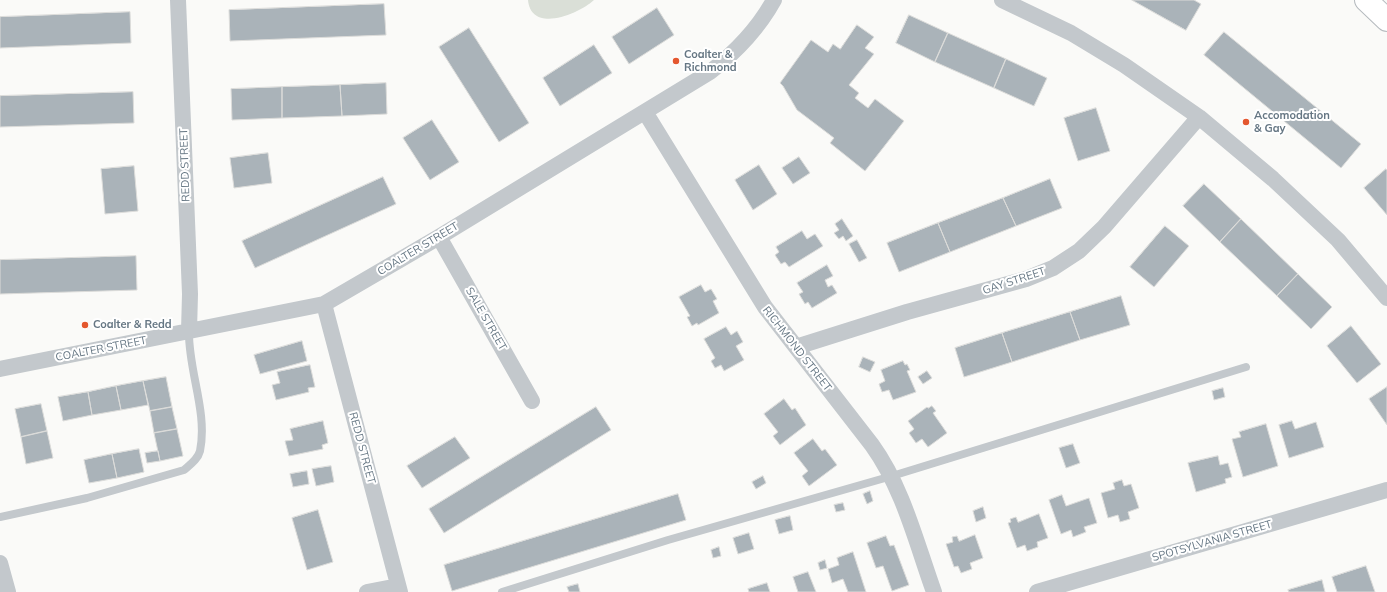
<!DOCTYPE html>
<html>
<head>
<meta charset="utf-8">
<style>
	body { margin:0 }
	canvas { display:block; background:#fafaf8 }
</style>
</head>
<body>
<canvas width="1387" height="592"></canvas>
<script>
const ctx = document.querySelector('canvas').getContext('2d');
ctx.lineJoin = 'round';
function fill(path, color) {
  ctx.fillStyle = color;
  ctx.fill(path, 'evenodd');
}
function strokePath(path, color, width, dash) {
  ctx.strokeStyle = color;
  ctx.lineWidth = width;
  ctx.lineCap = dash ? 'butt' : 'round';
  ctx.setLineDash(dash || []);
  ctx.stroke(path);
}
function drawText(font, color, halo, rows, align = 'center') {
  ctx.font = font + ' Mulish,sans-serif';
  ctx.lineWidth = 4;
  ctx.setLineDash([]);
  ctx.textBaseline = 'middle';
  ctx.strokeStyle = halo;
  ctx.fillStyle = color;
  for (const [text, x, y, turn = 0] of rows) {
    ctx.save();
    ctx.translate(x, y);
    ctx.rotate((+turn || 0) * Math.PI / 180);
    ctx.textAlign = isNaN(turn) ? turn : align;
    if (halo) ctx.strokeText(text, 0, 0);
    ctx.fillText(text, 0, 0);
    ctx.restore();
  }
}
const green = new Path2D(`
	M528,0H594C579,14 531,34 528,0Z`);
const building = new Path2D(`
	M1132,0H1194L1201,4L1186,30Z
	M384,4L386,35L230,41L229,10Z
	M657,8L674,35L629,64L612,37Z
	M130,12L131,43L0,48V17Z
	M909,15L948,33L935,62L896,43Z
	M857,25L874,37L865,48L874,54L849,85L859,93L855,98L868,108L875,99L904,121L865,171L830,143L834,138L797,110L783,86L780,83L811,40L828,52L833,44L840,49Z
	M469,28L529,123L499,142L439,47Z
	M1224,32L1361,144L1341,168L1204,55Z
	M948,33L1006,59L994,88L935,62Z
	M594,45L612,73L560,106L543,78Z
	M1006,59L1047,78L1034,106L994,88Z
	M386,83L387,114L342,116L340,85Z
	M340,85L342,116L282,118V87Z
	M282,87V118L232,120L231,89Z
	M133,92L134,123L0,127V96Z
	M1096,108L1110,151L1078,161L1064,118Z
	M432,120L459,162L430,180L403,138Z
	M268,153L272,183L234,188L230,158Z
	M799,157L810,173L793,184L782,168Z
	M759,165L777,194L753,210L735,180Z
	M134,166L138,211L105,214L101,169Z
	M1386,169L1387,170V215L1364,188Z
	M383,177L396,204L255,268L242,241Z
	M1050,179L1062,208L1016,226L1003,198Z
	M1204,184L1241,219L1220,242L1183,206Z
	M1003,198L1016,226L950,252L938,223Z
	M842,219L853,236L846,241L843,236L839,239L834,233L839,230L835,224Z
	M1241,219L1298,274L1277,296L1220,242Z
	M938,223L950,252L899,272L887,243Z
	M1165,226L1189,246L1154,287L1130,267Z
	M802,231L807,239L815,234L823,246L789,267L785,262L781,264L775,255L779,252L776,247Z
	M857,240L867,258L859,262L849,244Z
	M136,256L137,290L0,294V260Z
	M827,265L833,276L825,280L828,287L832,285L837,293L812,308L808,302L805,304L799,294L803,292L797,283Z
	M1298,274L1332,307L1311,329L1277,296Z
	M701,285L705,292L711,289L717,299L713,301L719,313L698,325L697,323L692,326L687,317L690,316L679,297Z
	M1121,296L1130,325L1080,340L1070,312Z
	M1070,312L1080,340L1012,362L1002,333Z
	M1351,326L1381,364L1357,383L1327,346Z
	M726,327L731,335L737,331L743,342L736,346L744,360L724,371L721,365L715,368L711,361L715,358L704,339Z
	M1002,333L1012,362L964,377L955,348Z
	M302,341L307,361L260,374L254,355Z
	M863,357L875,362L870,372L859,367Z
	M903,361L905,365L907,364L910,370L907,371L916,392L893,400L889,390L882,392L879,384L885,381L881,370Z
	M310,365L315,387L308,388L309,392L276,400L272,385L280,383L277,372Z
	M927,371L932,378L923,384L918,377Z
	M166,377L172,407L150,411L143,381Z
	M143,381L148,405L121,410L116,386Z
	M116,386L121,410L92,415L88,392Z
	M1387,387V425L1369,399Z
	M1223,388L1225,397L1214,400L1212,391Z
	M88,392L92,415L63,421L58,397Z
	M784,399L792,410L795,408L806,425L780,445L773,436L778,432L764,414Z
	M41,404L47,431L21,437L15,409Z
	M932,406L936,411L933,413L947,433L928,447L922,439L916,443L909,433L914,429L908,421L927,407L928,408Z
	M172,407L177,429L154,433L150,411Z
	M596,407L611,430L444,533L429,509Z
	M323,421L328,443L322,445L323,449L289,456L285,441L293,440L290,429Z
	M1292,421L1295,429L1316,422L1324,447L1289,458L1279,425Z
	M1266,424L1278,466L1243,477L1232,439L1241,437L1239,432Z
	M177,429L183,456L160,461L154,433Z
	M47,431L53,458L26,464L21,437Z
	M455,437L470,458L422,488L407,466Z
	M813,439L822,451L825,449L837,465L809,486L802,476L808,471L794,453Z
	M1073,444L1080,463L1066,468L1059,448Z
	M139,449L144,472L117,478L112,454Z
	M158,451L160,461L147,463L145,453Z
	M112,454L117,478L89,483L84,460Z
	M1218,456L1220,465L1228,463L1232,477L1225,479L1226,483L1196,492L1188,463Z
	M331,466L334,482L316,486L312,469Z
	M307,471L309,484L293,487L290,474Z
	M763,476L766,483L756,489L752,482Z
	M1122,480L1124,486L1131,484L1139,508L1128,512L1130,519L1120,522L1118,515L1108,518L1101,493L1115,489L1113,483Z
	M870,491L873,501L867,504L863,494Z
	M678,494L686,520L452,591L444,565Z
	M1062,495L1066,506L1089,498L1097,523L1084,527L1086,532L1073,537L1071,530L1061,534L1049,500Z
	M843,503L845,510L836,512L834,505Z
	M983,507L986,518L976,522L973,511Z
	M318,510L333,562L307,570L292,518Z
	M1039,514L1048,538L1037,542L1038,547L1027,551L1025,545L1017,548L1008,523L1011,522L1010,519L1016,517L1018,522Z
	M790,516L793,530L779,534L775,520Z
	M749,533L754,549L738,554L733,538Z
	M975,535L983,558L970,563L972,569L961,573L958,566L954,567L946,544L953,542L952,537L957,536L959,541Z
	M886,536L890,546L894,545L909,585L892,591L883,566L876,568L867,543Z
	M719,547L721,556L713,558L711,550Z
	M853,552L866,592H848L843,579L832,583L828,569L839,565L837,558Z
	M825,560L827,568L820,570L818,563Z
	M1366,566L1375,592H1337L1332,577Z
	M808,572L816,592H798L793,577Z
	M1322,580L1325,592H1289L1288,590Z
	M767,583L770,592H749L748,589Z
	M578,584L580,592H569L567,587Z`);
const service = new Path2D(`
	M0,517L87,498L184,470C191,464 198,459 200,451C208,412 188,370 189,331
	M502,592L668,540L892,476L1246,367`);
const minor = new Path2D(`
	M178,0L190,294L189,331
	M1002,0L1071,33L1124,65L1199,117L1273,179L1338,240L1387,298
	M645,112L765,307L872,445C903,488 916,542 934,592
	M439,237L532,401
	M324,304L400,592
	M796,347L907,312L1026,279L1053,268L1079,251L1104,227L1199,117
	M0,369L324,304L439,237L710,72C736,52 758,29 774,0
	M0,563L8,592
	M367,592L398,586
	M1037,592L1387,490`);
const primary = new Path2D(`
	M1366,0L1387,20`);
const markers = [
	[676,61,4,"#e4572e"],
	[1246,122,4,"#e4572e"],
	[85,325,4,"#e4572e"]
];
const poiNames = [
	["Coalter &",684,55],
	["Richmond",684,68],
	["Accomodation",1254,116],
	["& Gay",1254,129],
	["Coalter & Redd",93,325]
];
const streetNames = [
	["REDD STREET",185,165,-92],
	["COALTER STREET",418,249,-31],
	["GAY STREET",1014,281,-18],
	["SALE STREET",486,319,60],
	["COALTER STREET",101,349,-11],
	["RICHMOND STREET",797,349,52],
	["REDD STREET",362,448,75],
	["SPOTSYLVANIA STREET",1212,541,-16]
];
fill(green, '#dadfd7');
fill(building, '#aab3b9');
strokePath(building, '#dcdcda', 1);
strokePath(primary, '#b5babe', 24);
strokePath(service, '#c3c8cc', 8);
strokePath(minor, '#c3c8cc', 16);
strokePath(primary, '#fff', 22);
for (const [x, y, r, color] of markers) {
  const dot = new Path2D();
  dot.arc(x, y, r, 0, 2 * Math.PI);
  ctx.fillStyle = color;
  ctx.fill(dot);
  strokePath(dot, '#fff', 1.5);
}
drawText('bold 11px', '#657683', '#fff', poiNames, 'left');
drawText('11px', '#657683', '#fff', streetNames);
</script>
</body>
</html>
